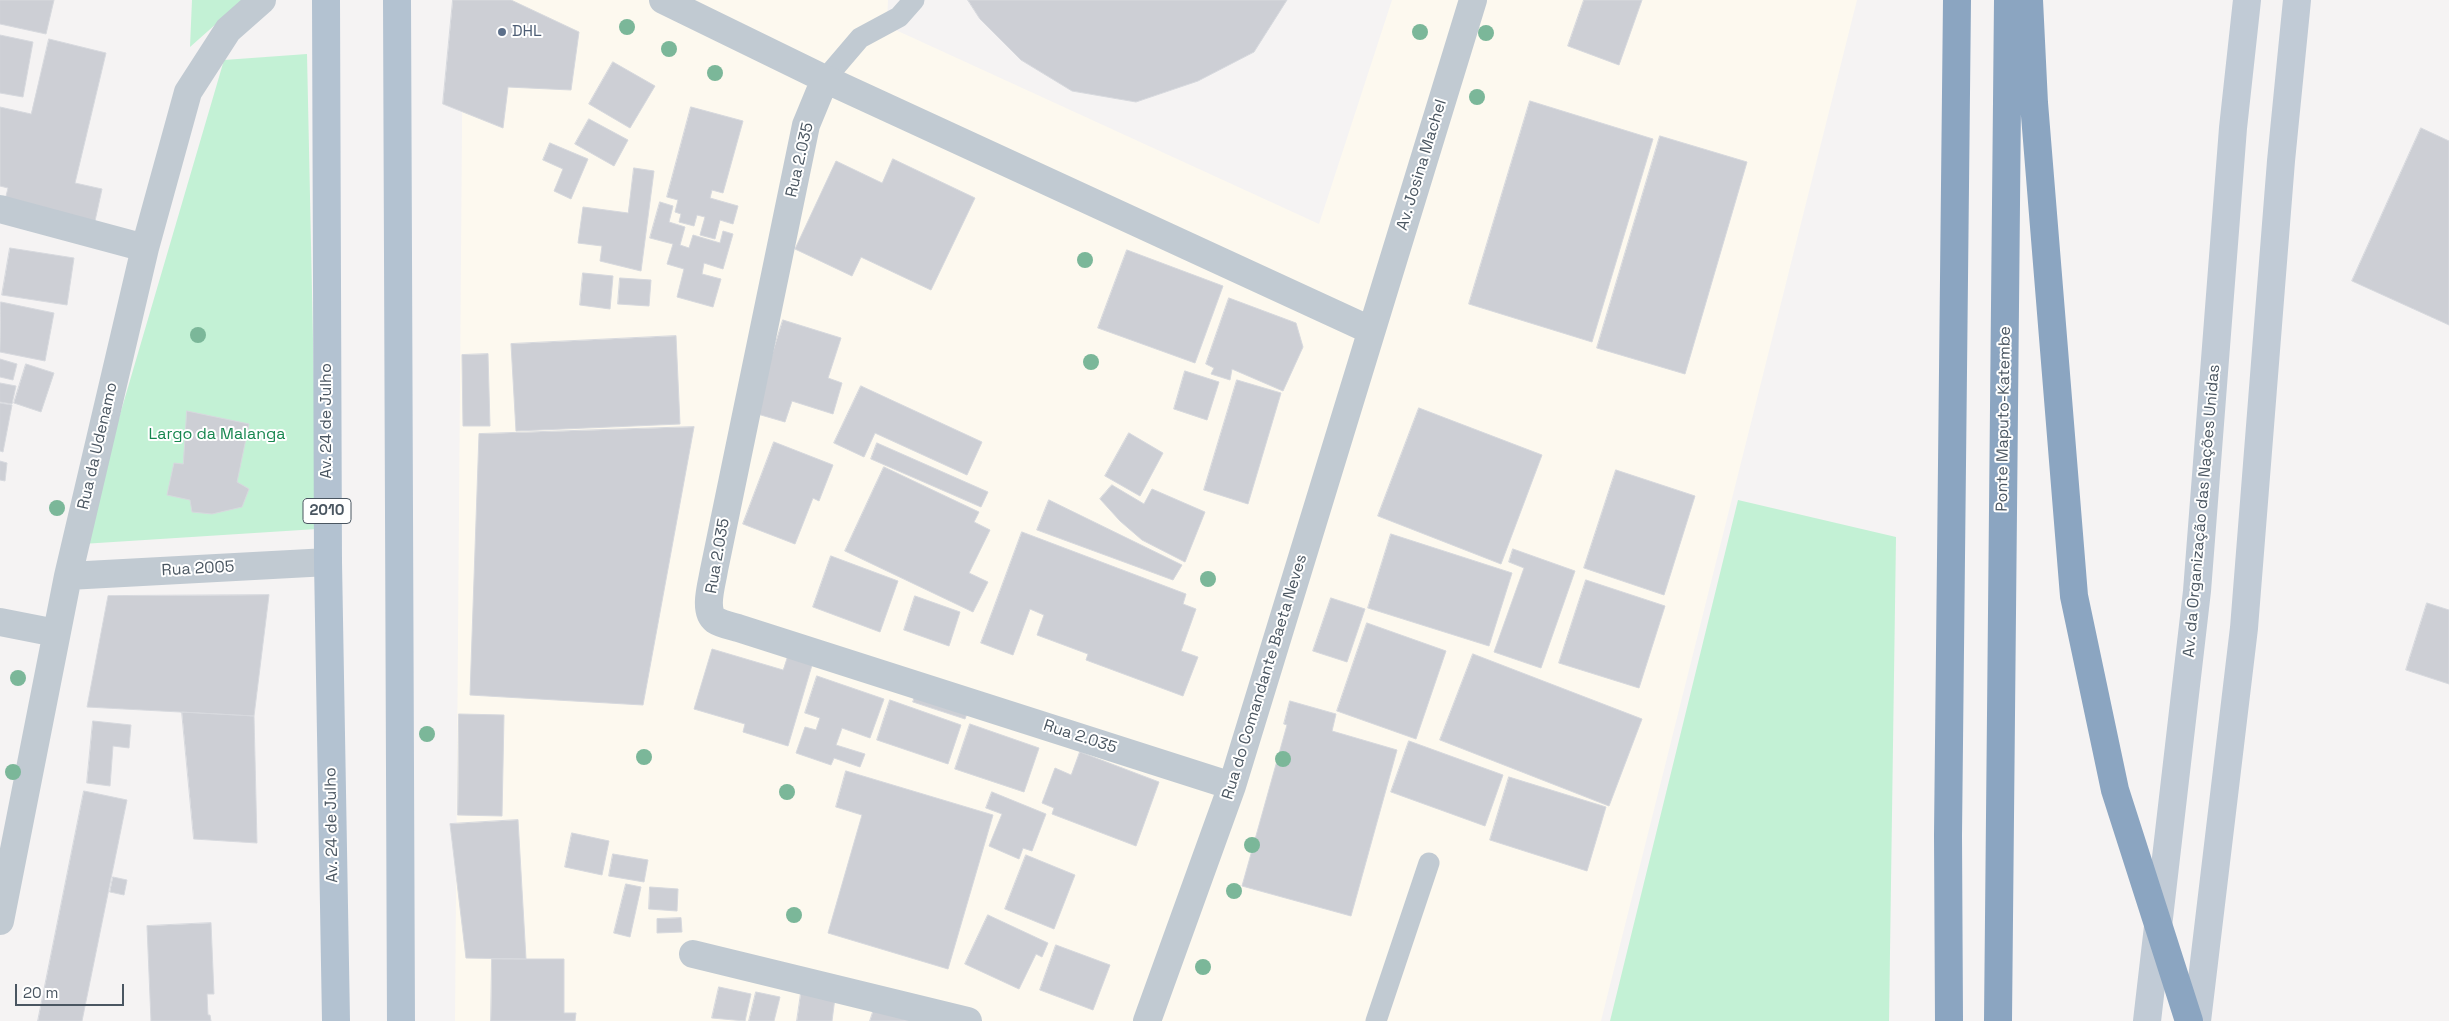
<!DOCTYPE html>
<html>
<head>
<meta charset="utf-8">
<style>
	body { margin:0 }
	#map { position:relative; width:2449px; height:1021px; overflow:hidden; background:#f5f3f3; font-family:"Space Grotesk",sans-serif }
	canvas { display:block }
	.scale { position:absolute; left:15px; top:984px; width:109px; height:22px; box-sizing:border-box; border:2px solid #4a5661; border-top:0; padding-left:6px; font-size:15px; line-height:18px; white-space:nowrap; color:#4a5661; -webkit-text-stroke:4px #fff; paint-order:stroke }
</style>
</head>
<body>
<div id="map">
<canvas width="2449" height="1021"></canvas>
<div class="scale">20 m</div>
</div>
<script>
const ctx = document.querySelector('canvas').getContext('2d');
ctx.lineJoin = 'round';
function fill(path, color) {
  ctx.fillStyle = color;
  ctx.fill(path, 'evenodd');
}
function strokePath(path, color, width, dash) {
  ctx.strokeStyle = color;
  ctx.lineWidth = width;
  ctx.lineCap = dash ? 'butt' : 'round';
  ctx.setLineDash(dash || []);
  ctx.stroke(path);
}
function drawText(font, color, halo, rows, align = 'center') {
  ctx.font = font + ' "Space Grotesk",sans-serif';
  ctx.lineWidth = 4;
  ctx.setLineDash([]);
  ctx.textBaseline = 'middle';
  ctx.strokeStyle = halo;
  ctx.fillStyle = color;
  for (const [text, x, y, turn = 0] of rows) {
    ctx.save();
    ctx.translate(x, y);
    ctx.rotate((+turn || 0) * Math.PI / 180);
    ctx.textAlign = isNaN(turn) ? turn : align;
    if (halo) ctx.strokeText(text, 0, 0);
    ctx.fillText(text, 0, 0);
    ctx.restore();
  }
}
const commercial = new Path2D(`
	M463,0H888L887,26L1319,224L1392,0H1857L1601,1021H455Z`);
const green = new Path2D(`
	M192,0H243L190,47Z
	M307,54L317,529L82,544L224,60Z
	M1738,500L1896,537L1889,1021H1610Z`);
const building = new Path2D(`
	M0,0H54L46,34L0,24Z
	M453,0H511L579,32L571,90L508,87L503,128L443,104Z
	M968,0H1287L1254,52L1198,81L1136,102L1072,91L1021,60L980,19Z
	M1584,0H1642L1619,65L1568,46Z
	M0,35L33,42L23,97L0,93Z
	M49,39L106,53L75,183L102,189L95,221L5,200L8,188L0,186V107L31,114Z
	M613,62L655,86L630,128L589,104Z
	M1530,101L1653,139L1592,342L1469,304Z
	M691,107L743,121L723,193L712,190L710,198L738,206L733,224L720,220L715,239L700,235L705,217L697,215L694,226L679,222L681,214L675,212L678,200L667,197Z
	M589,119L628,140L614,166L575,144Z
	M2421,128L2449,141V325L2352,281Z
	M1660,136L1747,162L1685,374L1597,348Z
	M550,143L588,159L571,199L554,191L563,169L543,160Z
	M893,159L975,198L931,290L861,257L852,276L795,249L836,161L882,183Z
	M634,168L654,171L641,271L600,261L602,246L578,243L583,207L628,213Z
	M660,202L673,206L669,222L685,227L680,245L689,248L693,235L720,243L723,231L733,234L723,269L704,263L702,274L721,279L713,307L677,297L684,269L667,264L673,244L650,238Z
	M10,248L74,258L67,305L2,295Z
	M1127,250L1223,286L1195,363L1098,328Z
	M583,273L613,276L610,309L580,305Z
	M620,278L651,280L649,306L618,304Z
	M1229,298L1296,323L1303,347L1283,391L1232,369L1230,380L1211,374L1214,368L1206,364Z
	M1,302L54,313L45,361L0,352Z
	M783,320L841,338L828,378L842,383L833,414L792,401L785,422L754,413Z
	M676,336L680,424L516,431L511,344Z
	M488,354L490,426H463L462,355Z
	M0,359L17,364L13,380L0,377Z
	M26,364L54,373L41,412L14,403Z
	M1185,371L1219,382L1207,420L1174,409Z
	M1237,380L1281,393L1248,504L1204,490Z
	M0,383L16,386L12,404L0,402Z
	M861,386L982,442L967,475L875,433L864,457L834,443Z
	M0,403L12,405L3,452L0,451Z
	M1419,408L1542,455L1501,564L1378,516Z
	M187,411L249,424L237,482L249,489L242,507L212,514L192,512L190,500L167,495L174,463L183,464Z
	M694,427L643,705L470,695L479,434Z
	M1129,433L1163,453L1140,496L1105,476Z
	M774,442L833,465L819,501L813,498L795,544L743,524Z
	M877,443L988,492L981,507L871,459Z
	M0,461L7,463L5,481L0,480Z
	M884,467L979,512L974,522L990,530L969,573L988,582L973,612L845,551Z
	M1616,470L1695,496L1664,595L1584,568Z
	M1112,485L1144,504L1152,489L1205,512L1185,562L1142,540L1120,521L1100,499Z
	M1049,500L1182,565L1173,580L1037,530Z
	M1022,532L1186,594L1183,604L1196,609L1181,651L1198,657L1183,696L1086,660L1088,654L1037,635L1044,615L1030,609L1013,655L981,643Z
	M1391,534L1512,573L1489,646L1368,608Z
	M1513,549L1575,571L1541,668L1494,652L1524,568L1509,562Z
	M831,556L898,581L880,632L813,607Z
	M1586,580L1665,606L1639,688L1559,663Z
	M269,595L254,716L87,707L108,596Z
	M915,596L960,612L949,646L904,630Z
	M1331,598L1365,609L1347,662L1313,651Z
	M2427,603L2449,610V684L2406,670Z
	M1367,623L1446,651L1416,739L1337,711Z
	M791,647L815,655L788,746L743,732L745,724L694,709L712,649L783,670Z
	M1473,654L1642,719L1609,806L1440,740Z
	M817,676L884,699L870,738L842,728L836,745L865,754L860,767L834,758L831,765L796,753L805,727L816,730L820,718L805,713Z
	M918,688L970,705L965,719L913,702Z
	M890,700L961,725L948,764L877,740Z
	M1290,701L1336,714L1332,731L1397,750L1351,916L1242,886L1287,725L1284,724Z
	M182,712L254,716L257,843L194,839Z
	M459,714L504,715L502,816L458,815Z
	M93,721L131,725L129,748L113,746L110,786L87,783Z
	M970,724L1039,748L1024,792L955,769Z
	M1409,741L1503,775L1485,826L1391,792Z
	M1080,752L1159,782L1136,846L1052,814L1054,808L1042,803L1055,768L1071,775Z
	M846,771L993,815L948,969L828,933L862,815L836,807Z
	M1509,777L1606,807L1587,871L1490,840Z
	M84,791L127,800L82,1021H38Z
	M992,792L1046,814L1032,851L1023,848L1019,859L989,846L1002,814L986,808Z
	M518,820L526,959L466,958L450,824Z
	M572,833L609,841L602,875L565,867Z
	M613,854L648,860L644,882L609,876Z
	M1026,855L1075,875L1054,929L1005,909Z
	M113,877L127,880L124,895L110,892Z
	M626,884L641,887L630,937L614,933Z
	M650,887L678,889L677,911L649,909Z
	M988,915L1048,943L1042,957L1036,954L1019,989L965,964Z
	M681,918L682,932L657,933V919Z
	M211,923L214,994H207L208,1015H210L211,1021H151L147,926Z
	M1056,945L1110,965L1093,1010L1040,990Z
	M492,959H564V1013H576L575,1021H491Z
	M719,987L751,994L745,1021L712,1018Z
	M756,992L780,997L774,1021H749Z
	M801,993L835,998L832,1021H797Z
	M874,1009L911,1021H870Z`);
const lane = new Path2D(`
	M825,79L860,38L899,17L914,0
	M1376,1021L1429,863`);
const street = new Path2D(`
	M663,0L825,79L1370,330
	M825,79L806,125L714,570C712,583 703,611 715,620C721,624 731,626 738,628L1232,786
	M0,209L145,248
	M68,576L328,562
	M0,622L56,633
	M0,921L68,576L145,248L188,92L228,30L262,0
	M693,954L968,1021
	M1147,1021L1232,786L1473,0`);
const secondary = new Path2D(`
	M2147,1021L2197,591L2233,128L2247,0
	M2197,1021L2244,628L2281,161L2297,0`);
const primary = new Path2D(`
	M326,0L328,562L336,1021
	M397,0L401,1021`);
const highway = new Path2D(`
	M2029,0L2034,103L2074,596L2115,790L2189,1021
	M1949,1021L1948,835L1957,0
	M1998,1021L2008,0`);
const trees = [
	[627,27],
	[1420,32],
	[1486,33],
	[669,49],
	[715,73],
	[1477,97],
	[1085,260],
	[198,335],
	[1091,362],
	[57,508],
	[1208,579],
	[18,678],
	[427,734],
	[644,757],
	[1283,759],
	[13,772],
	[787,792],
	[1252,845],
	[1234,891],
	[794,915],
	[1203,967]
];
const markers = [
	[502,32,5,"#5c6f8a"]
];
const shields = [
	[327,511,48]
];
const shieldNames = [
	["2010",327,511]
];
const serviceNames = [
	["DHL",512,32]
];
const streetNames = [
	["Rua 2.035",800,160,-77],
	["Av. Josina Machel",1422,165,-73],
	["Ponte Maputo-Katembe",2004,419,-89],
	["Av. 24 de Julho",327,421,-90],
	["Rua da Udenamo",98,446,-77],
	["Av. da Organização das Nações Unidas",2202,511,-85],
	["Rua 2.035",718,556,-80],
	["Rua 2005",198,569,-3],
	["Rua do Comandante Baeta Neves",1265,677,-73],
	["Rua 2.035",1080,737,18],
	["Av. 24 de Julho",332,825,-91]
];
const parkNames = [
	["Largo da Malanga",217,435]
];
fill(commercial, '#fdf9ef');
fill(green, '#c3f1d5');
fill(building, '#cdcfd5');
strokePath(building, '#d7d9de', 1);
strokePath(lane, '#c1cad2', 21);
strokePath(street, '#c1cad2', 28);
strokePath(secondary, '#c1cbd6', 28);
strokePath(primary, '#b3c2d1', 28);
strokePath(highway, '#8ba5c1', 28);
ctx.fillStyle = '#7bb799';
for (const [x, y] of trees) {
  ctx.beginPath();
  ctx.arc(x, y, 8, 0, 2 * Math.PI);
  ctx.fill();
}
for (const [x, y, r, color] of markers) {
  const dot = new Path2D();
  dot.arc(x, y, r, 0, 2 * Math.PI);
  ctx.fillStyle = color;
  ctx.fill(dot);
  strokePath(dot, '#fff', 2);
}
for (const [x, y, w] of shields) {
  const box = new Path2D();
  box.roundRect(x - w / 2, y - 12.5, w, 25, 4);
  ctx.fillStyle = '#fff';
  ctx.fill(box);
  strokePath(box, '#4a5661', 1);
}
drawText('bold 15px', '#4a5661', null, shieldNames);
drawText('16px', '#4e5e75', '#fff', serviceNames, 'left');
drawText('16px', '#4a5661', '#fff', streetNames);
drawText('16px', '#17864f', '#fff', parkNames);
</script>
</body>
</html>
